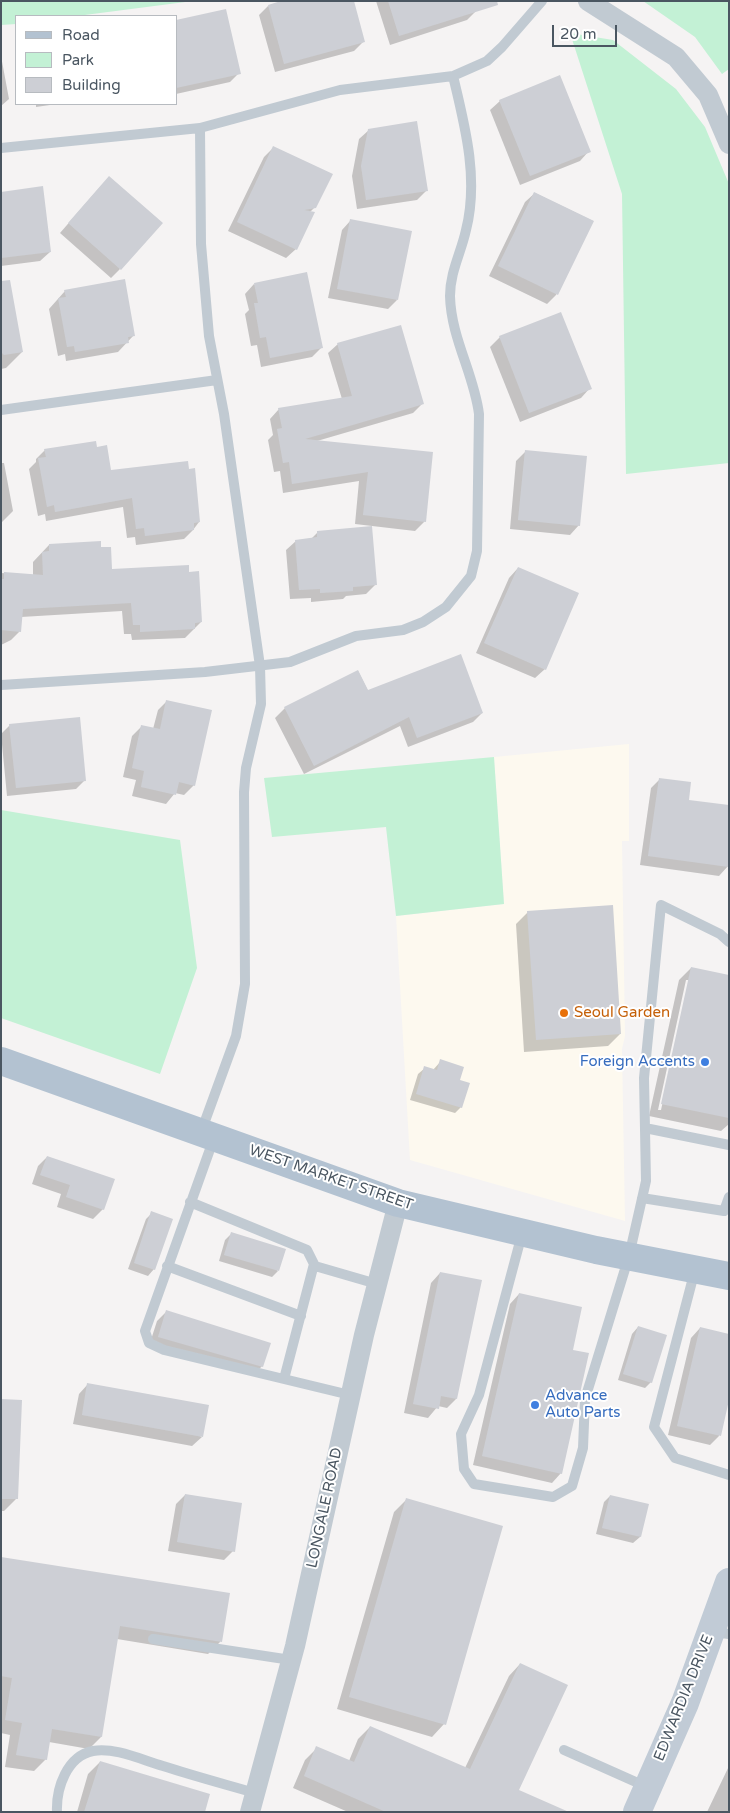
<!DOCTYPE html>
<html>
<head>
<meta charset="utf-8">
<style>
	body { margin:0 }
	#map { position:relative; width:730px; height:1813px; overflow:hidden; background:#f5f3f3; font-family:"Varela Round",sans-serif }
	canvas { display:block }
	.frame { position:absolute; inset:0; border:2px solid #4a5661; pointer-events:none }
	.legend { position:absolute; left:15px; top:15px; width:162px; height:90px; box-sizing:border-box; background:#fff; border:1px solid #b7bbc0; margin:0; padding:6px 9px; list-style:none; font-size:15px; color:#4a5661 }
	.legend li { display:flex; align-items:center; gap:10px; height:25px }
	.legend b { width:25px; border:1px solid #b7bbc0 }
	.scale { position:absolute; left:552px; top:25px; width:65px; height:22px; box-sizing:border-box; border:2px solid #4a5661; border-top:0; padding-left:6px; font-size:15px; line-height:18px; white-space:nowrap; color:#4a5661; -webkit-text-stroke:4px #fff; paint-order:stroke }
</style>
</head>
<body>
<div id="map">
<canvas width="730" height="1813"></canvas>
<div class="frame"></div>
<ul class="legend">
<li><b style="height:6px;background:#b3c2d1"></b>Road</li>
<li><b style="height:14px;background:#c3f1d5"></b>Park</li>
<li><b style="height:14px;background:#cdcfd5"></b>Building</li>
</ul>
<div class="scale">20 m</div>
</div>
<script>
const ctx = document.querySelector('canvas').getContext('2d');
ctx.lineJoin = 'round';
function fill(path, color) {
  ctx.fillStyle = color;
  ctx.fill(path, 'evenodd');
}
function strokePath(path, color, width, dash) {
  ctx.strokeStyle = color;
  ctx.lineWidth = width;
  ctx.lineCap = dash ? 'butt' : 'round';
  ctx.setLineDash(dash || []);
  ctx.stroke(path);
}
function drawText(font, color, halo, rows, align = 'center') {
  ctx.font = font + ' "Varela Round",sans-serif';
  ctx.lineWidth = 4;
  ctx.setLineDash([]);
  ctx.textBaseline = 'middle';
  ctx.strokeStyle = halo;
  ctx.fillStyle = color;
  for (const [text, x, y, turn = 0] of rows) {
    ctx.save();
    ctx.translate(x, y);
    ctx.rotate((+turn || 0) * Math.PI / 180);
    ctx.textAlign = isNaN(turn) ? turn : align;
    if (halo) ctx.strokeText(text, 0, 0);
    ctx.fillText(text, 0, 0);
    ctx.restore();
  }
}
const commercial = new Path2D(`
	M629,744V841H622L625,1036L622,1049L625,1221L410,1160L396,916L504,904L494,757Z`);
const green = new Path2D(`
	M1,1H193L77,16H16V24L1,25Z
	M643,1H729V69L722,74L695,37Z
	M570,33L613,40L676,89L705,127L729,184V463L626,474L622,194Z
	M494,757L504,904L396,916L386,827L272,837L264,778Z
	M1,810L180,840L197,968L160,1074L1,1018Z`);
const shadow = new Path2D(`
	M376,1H473L476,11L467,20L390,45Z
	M268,6L364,41L354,51L275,72L259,15Z
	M176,21L239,73L230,82L176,94Z
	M1,56L9,99L1,106Z
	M500,101L589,151L580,161L520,185L490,110Z
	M36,104H57L36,107Z
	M369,130L427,190L417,200L357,209L352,176L359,139Z
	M273,148L315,207L310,212L296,249L286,258L228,231L264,157Z
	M100,187L120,269L111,278L60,233Z
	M1,193L50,252L40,261L1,266Z
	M535,193L593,221L556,295L547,304L489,276L525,202Z
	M351,220L397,300L388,309L328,298L342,230Z
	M254,284L322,347L312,357L261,367L257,345L251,346L245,314L249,310L245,294Z
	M65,291L134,335L118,352L66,361L65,354L58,356L49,309Z
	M1,298L22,352L6,368L1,369Z
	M500,337L590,388L581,398L520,422L490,347Z
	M338,344L422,404L413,413L317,441L432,453L425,521L415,531L355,524L359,481L283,493L280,471L274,472L268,440L273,435L270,419L279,409L342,399L328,353Z
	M96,448L110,471L199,522L193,530L184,539L136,545L135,537L127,538L123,507L46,521L45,514L38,516L29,469L36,462V459L45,450Z
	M526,451L579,525L570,535L510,529L516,461Z
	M1,463H4L13,511L1,523Z
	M317,533L376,584L366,594L346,596L343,599L311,602V598L290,599L286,550L296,541L311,539Z
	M49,545L100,549L111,570L188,573L201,622L185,638L132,640L131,634H124L122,611L21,617L20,631L11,640L1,645V573L33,575V562Z
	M518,568L545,669L535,678L476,653L509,578Z
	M358,671L368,691L482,713L473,722L408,747L400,726L304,774L275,718L285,708Z
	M167,701L194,785L184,795L175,793L166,804L132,796L136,780L123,777L132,736L142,726L153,729L158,710Z
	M10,725L85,780L76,789L7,796L1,734Z
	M660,779L688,801L728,866L719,876L640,865L651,788Z
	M528,912L620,1034L608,1046L524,1052L516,924Z
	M691,968L729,976V1124L721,1131L649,1116L679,980ZM686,980H689L661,1110H658Z
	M441,1061L458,1081L461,1107L455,1113L410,1100L418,1074L425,1068L433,1070Z
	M47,1157L103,1209L93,1219L57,1207L61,1194L32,1184L38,1166Z
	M152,1213L154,1269L148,1276L128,1269L146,1219Z
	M232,1233L278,1271L272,1277L219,1261L225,1240Z
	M440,1273L480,1281L456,1399L447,1408L438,1406L428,1418L404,1413L431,1283Z
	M519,1294L561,1473L552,1483L473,1465L510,1304Z
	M166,1312L262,1366L253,1376L149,1346L157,1321Z
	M638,1327L651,1382L645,1388L618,1380L632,1334Z
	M700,1328L719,1436L710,1445L668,1435L691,1338Z
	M88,1384L202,1437L192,1446L73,1424L79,1394Z
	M1,1400L16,1499L4,1511H1Z
	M185,1495L233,1551L224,1560L168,1551L176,1504Z
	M610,1496L648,1505L640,1537L633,1543L596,1534L604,1502Z
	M406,1500L444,1724L432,1737L337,1709L394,1512Z
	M1,1558L228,1594L220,1642L208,1654L117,1639L101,1737L89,1749L49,1742L46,1759L34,1771L5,1767L10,1735L1,1733Z
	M520,1664L518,1791L566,1812H348L293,1788L305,1760L317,1748L349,1761L358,1739L370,1727L465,1768L509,1676Z
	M100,1762L203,1812H77L88,1774Z
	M729,1766V1812H707Z`);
const building = new Path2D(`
	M281,1H354L365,42L284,64L268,5Z
	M388,1H497L498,5L399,36Z
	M226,9L241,74L176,88V20Z
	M560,75L591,152L530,176L499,100Z
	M417,121L428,191L366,200L361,166L368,129Z
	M273,146L333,174L316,208L304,210L315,212L297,250L237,222Z
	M109,176L163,223L121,270L68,223Z
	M43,186L51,252L1,258V192Z
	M534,192L594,221L558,295L498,266Z
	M350,219L412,231L398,300L337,289Z
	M307,272L323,348L270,358L266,337L260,338L254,303H258L254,283Z
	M125,279L135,336L128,337L129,343L75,352L74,346L67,347L58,298L66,297L64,290Z
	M10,280L23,352L4,355L1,352V281Z
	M561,312L592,389L529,413L499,336Z
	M401,325L424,404L305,439L433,452L426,522L363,515L368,472L292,484L289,462L283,463L277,429L282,428L278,408L352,396L337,343Z
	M96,441L97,447L107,445L111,470L188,461L189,469L195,468L200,522L194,523V530L145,536L144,528L136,529L132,498L55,512L54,505L47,507L38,458L46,457L44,449Z
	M525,450L587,456L580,526L518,520Z
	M372,526L377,585L353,587V591L320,593V589L299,590L295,540L317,537V531Z
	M101,541V547H111L112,569L189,565V572L199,571L202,622L195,623V629L140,632V625H133L131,603L23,609L21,632L1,630V579H4V572L43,575L42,552L49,551V544Z
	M518,567L579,593L546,670L484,643Z
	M461,654L483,713L417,738L409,717L314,766L284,707L358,670L368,690Z
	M166,700L212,710L195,786L179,782L176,795L141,787L144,771L132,768L141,725L160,729Z
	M80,717L86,781L16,788L9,724Z
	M659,778L691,782L689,800L729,805V867L648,856Z
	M613,905L621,1034L536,1040L527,911Z
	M691,967L729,975V1118L661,1104Z
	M440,1059L464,1067L460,1080L470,1083L462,1108L416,1094L424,1066L437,1070Z
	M47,1156L115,1179L104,1210L66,1197L70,1185L40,1175Z
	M151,1211L173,1219L155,1270L134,1263Z
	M231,1232L286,1249L279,1271L224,1255Z
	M440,1272L482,1280L457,1399L441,1396L439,1409L413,1404Z
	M519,1293L582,1307L573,1350L589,1353L562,1474L482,1456Z
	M166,1310L271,1343L263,1367L158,1337Z
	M638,1326L667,1335L652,1383L623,1374Z
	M700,1327L729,1334V1400L721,1436L677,1426Z
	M87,1383L209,1405L203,1437L82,1415Z
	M1,1399L22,1400L18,1499H1Z
	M185,1494L242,1503L235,1552L177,1542Z
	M610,1495L649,1504L641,1537L602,1528Z
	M406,1498L503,1526L446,1725L349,1697Z
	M1,1557L230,1593L222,1642L120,1626L102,1737L52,1729L47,1760L16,1755L22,1723L5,1720L12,1678L1,1676Z
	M520,1663L568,1685L519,1790L569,1812H386L304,1776L316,1746L354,1762L370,1726L470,1769Z
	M100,1761L210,1794L205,1812H84Z`);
const service = new Path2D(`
	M453,76L487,61L502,47L542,1
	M1,148L200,128L201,244L209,336L224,414L260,666L261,704L246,768L244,792L245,984L236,1036L201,1132
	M1,410L217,380
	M1,685L205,672L290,662L356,636L403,630L423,622L446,607L471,576L477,551L479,414C474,374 451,338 450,296C450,272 461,253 466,230C479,179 465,126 453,76L340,90L200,128
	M645,1128L729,1145
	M214,1138L145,1331L149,1343L164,1350L350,1395
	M642,1198L724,1211L729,1197
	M190,1202L307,1250L315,1266L377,1284
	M522,1234L479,1395L461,1434L464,1469L474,1484L553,1497L572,1486L583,1448L585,1399L629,1256L646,1181L644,1078L661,905L720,934L729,942
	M167,1266L301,1316
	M695,1270L654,1427L675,1458L729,1475
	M284,1379L314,1264
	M712,1632L729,1634
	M153,1639L291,1660
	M564,1750L647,1787
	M57,1812C56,1788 67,1756 93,1751C115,1747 142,1760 163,1766C194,1776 224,1784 255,1793`);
const minor = new Path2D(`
	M588,1L676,57L708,95L729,144
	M250,1812L295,1646L364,1335L398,1203`);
const secondary = new Path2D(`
	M637,1812L685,1703L729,1582`);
const primary = new Path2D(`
	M1,1061L398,1203L596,1250L729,1276`);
const markers = [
	[564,1013,5,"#e8710a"],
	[705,1062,5,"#3f7fe0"],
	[535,1405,5,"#3f7fe0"]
];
const foodNames = [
	["Seoul Garden",574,1013]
];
const shopNames = [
	["Foreign Accents",695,1062],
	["Advance",545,1396,"left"],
	["Auto Parts",545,1413,"left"]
];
const streetNames = [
	["WEST MARKET STREET",331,1178,19],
	["LONGALE ROAD",325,1508,-78],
	["EDWARDIA DRIVE",684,1698,-68]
];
fill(commercial, '#fdf9ef');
fill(green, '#c3f1d5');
fill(shadow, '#0003');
fill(building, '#cdcfd5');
strokePath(service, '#c1cad2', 10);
strokePath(minor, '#c1cad2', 20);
strokePath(secondary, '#c1cbd6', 28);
strokePath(primary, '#b3c2d1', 28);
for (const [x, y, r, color] of markers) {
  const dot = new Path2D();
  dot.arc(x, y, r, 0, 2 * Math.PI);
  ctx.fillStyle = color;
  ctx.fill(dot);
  strokePath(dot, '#fff', 2);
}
drawText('15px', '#c56008', '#fff', foodNames, 'left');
drawText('15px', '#366cbe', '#fff', shopNames, 'right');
drawText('15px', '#4a5661', '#fff', streetNames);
</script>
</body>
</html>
